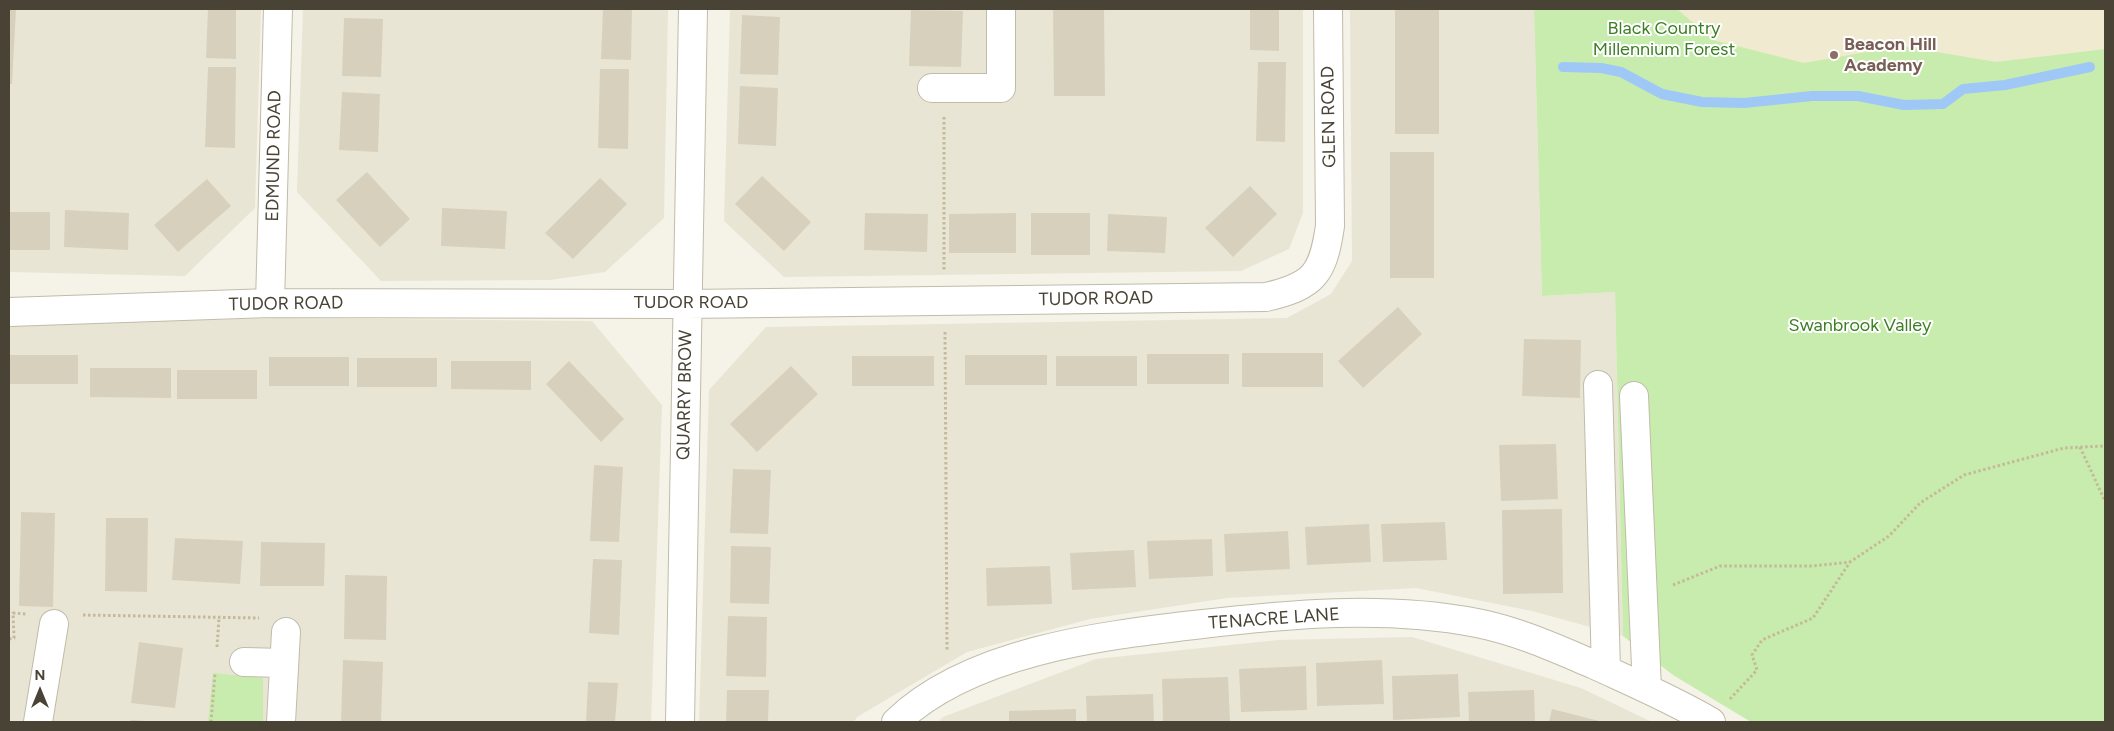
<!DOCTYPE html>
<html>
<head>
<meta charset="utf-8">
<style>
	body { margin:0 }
	#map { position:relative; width:2114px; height:731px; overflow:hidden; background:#f5f2e7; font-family:Figtree,sans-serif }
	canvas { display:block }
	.frame { position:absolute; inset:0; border:10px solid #494335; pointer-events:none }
	.north { position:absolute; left:15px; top:666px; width:50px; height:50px; -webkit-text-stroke:4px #fff; paint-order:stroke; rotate:0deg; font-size:14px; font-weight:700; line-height:20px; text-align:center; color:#494335 }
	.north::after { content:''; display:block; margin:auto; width:18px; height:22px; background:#494335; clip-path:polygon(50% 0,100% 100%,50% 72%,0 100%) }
</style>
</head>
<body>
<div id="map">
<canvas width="2114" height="731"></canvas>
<div class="frame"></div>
<div class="north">N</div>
</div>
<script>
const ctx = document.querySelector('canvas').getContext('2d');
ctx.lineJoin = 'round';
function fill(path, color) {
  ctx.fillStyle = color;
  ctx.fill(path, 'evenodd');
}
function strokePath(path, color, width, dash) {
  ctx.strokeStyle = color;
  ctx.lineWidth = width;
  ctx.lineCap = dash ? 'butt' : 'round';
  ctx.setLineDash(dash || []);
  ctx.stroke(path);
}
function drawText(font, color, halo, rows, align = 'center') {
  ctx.font = font + ' Figtree,sans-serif';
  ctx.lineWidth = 4;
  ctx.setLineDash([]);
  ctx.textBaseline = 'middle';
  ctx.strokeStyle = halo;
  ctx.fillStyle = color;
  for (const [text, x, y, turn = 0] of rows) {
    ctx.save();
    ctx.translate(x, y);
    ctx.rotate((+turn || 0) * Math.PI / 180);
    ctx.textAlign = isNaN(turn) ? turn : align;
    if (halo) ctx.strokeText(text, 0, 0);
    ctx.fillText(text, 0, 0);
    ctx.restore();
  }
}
const residential = new Path2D(`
	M9,9H261L255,208L185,276L9,272Z
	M303,9H668L664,218L605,272L550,280L381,281L297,192Z
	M730,9H1303V213L1289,249L1241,271L784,277L724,221Z
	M1350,9H1534L1542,296L1615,292L1623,636L1532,611L1416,588L1227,598L1090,619L967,652L857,717L854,722H699L709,390L766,327L1287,318L1331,294L1352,261Z
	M279,318L592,321L662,405L651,722H9V325Z
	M1412,637L1581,688L1652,722H938L943,717L1096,659L1278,640Z`);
const education = new Path2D(`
	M1568,9H2105V49L1761,91Z`);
const green = new Path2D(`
	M1534,9H1677L1713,40L1804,63L1901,46L1996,62L2105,49V722H1751L1673,675L1623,636L1615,292L1542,296Z
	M213,673L263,678V722H208Z`);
const stream = new Path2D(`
	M1563,67L1601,68L1621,72L1662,94L1702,102L1744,103L1812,96H1858L1904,105L1943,104L1963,89L2005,85L2090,67`);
const building = new Path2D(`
	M9,9H16L12,84H9Z
	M208,9H236V59L206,58Z
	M603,9H632L631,60L601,59Z
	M1053,9H1104L1105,96H1054Z
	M1250,9H1279V51L1250,50Z
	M1395,9H1439V134H1395Z
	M911,10L963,11L961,67L909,66Z
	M742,15L780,17L778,75L740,74Z
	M344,18L383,19L381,77L342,76Z
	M1258,62H1286L1285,142L1256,141Z
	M208,67H236L235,148L205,147Z
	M600,69H629L628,149L598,148Z
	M740,86L778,88L776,146L738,144Z
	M342,92L380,94L378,152L339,150Z
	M1390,152H1434V278H1390Z
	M367,172L410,219L380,247L336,200Z
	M762,176L811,222L784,251L735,204Z
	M600,178L627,204L573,259L545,233Z
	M207,179L231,206L178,252L154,225Z
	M1250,186L1277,214L1233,257L1205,228Z
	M442,208L507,211L505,249L441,246Z
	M65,210L129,213L128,250L64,247Z
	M9,212H50V250H9Z
	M865,213L928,214L927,252L864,250Z
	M1016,213V253H949V214Z
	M1031,213H1090V255H1031Z
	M1108,214L1167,217L1165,253L1107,251Z
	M1398,307L1422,334L1363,388L1338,361Z
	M1524,339L1581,340L1580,398L1522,396Z
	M1242,353H1323V387H1242Z
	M1147,354H1229V384H1147Z
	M9,355H78V384H9Z
	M965,355H1047V385H965Z
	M852,356H934V386H852Z
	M1056,356H1137V386H1056Z
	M269,357H349V386H269Z
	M357,358H437V387H357Z
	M451,361H531V390L451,389Z
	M569,361L624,419L601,442L546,384Z
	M791,366L818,394L757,452L730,424Z
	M90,368H171V398L90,397Z
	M177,370H257V399H177Z
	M1556,444L1558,499L1501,501L1499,445Z
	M594,465L623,467L619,542L590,541Z
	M733,469L771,470L768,534L730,533Z
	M1562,509L1563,593L1503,594L1502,510Z
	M21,512L55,513L53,607L19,606Z
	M106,518H148L147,592L105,591Z
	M1445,522L1447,560L1383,562L1381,524Z
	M1369,524L1371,562L1307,565L1305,527Z
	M1288,531L1290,569L1226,572L1224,534Z
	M175,538L243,541L240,584L172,580Z
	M1212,539L1213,576L1149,579L1147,541Z
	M261,542L325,543L324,586H260Z
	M731,546L771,547L769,604L730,603Z
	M1134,550L1136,587L1072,590L1070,553Z
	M593,559L622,560L619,635L589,633Z
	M1050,566L1052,604L987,606L986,568Z
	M345,575L387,576L386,640L344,639Z
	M728,616L767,617L766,677L726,676Z
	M139,642L183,648L175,708L131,703Z
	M343,660L383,662L381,722H341Z
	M1382,660L1384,704L1317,706L1316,663Z
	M1306,666L1307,710L1241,712L1239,669Z
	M1458,674L1460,717L1393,720L1392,676Z
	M1228,677L1230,721L1163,722L1162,679Z
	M588,682L618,683L615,722H586Z
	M727,690H769L768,722H726Z
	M1534,690L1535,722H1469L1468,692Z
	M1153,694L1154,722H1087L1086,696Z
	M1076,709V722H1009V711Z
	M1552,709L1603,722H1549Z
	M131,720L146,721V722H131Z`);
const path = new Path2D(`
	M944,117V271
	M945,332L947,651
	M2080,447L2105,501
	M1673,585L1720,566H1813L1850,562L1889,536L1920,503L1964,475L2064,448L2105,446
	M83,615L259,618
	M9,639L14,638L13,613L26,614
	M217,647L219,618
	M1730,699L1757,670L1752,655L1762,640L1813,618L1850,562
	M211,722L215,673`);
const minor = new Path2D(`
	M932,88H1001V9
	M270,303L278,9
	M9,312L270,303L686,304L1266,297C1314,286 1323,274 1330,226L1328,9
	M1598,385L1606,670
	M1634,396L1647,689
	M244,662L284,663
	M38,722L54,624
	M281,722L286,632
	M680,722L693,9
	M896,722C969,652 1098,636 1194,625C1288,614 1384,605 1477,623C1518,631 1557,649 1595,665C1634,683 1674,700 1711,722`);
const markers = [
	[1834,55,5,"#8d6e63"]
];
const parkNames = [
	["Black Country",1664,29],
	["Millennium Forest",1664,50],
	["Swanbrook Valley",1860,326]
];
const educationNames = [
	["Beacon Hill",1844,45],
	["Academy",1844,66]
];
const streetNames = [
	["GLEN ROAD",1329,117,-91],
	["EDMUND ROAD",274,156,-89],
	["TUDOR ROAD",1096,299,-1],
	["TUDOR ROAD",691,303],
	["TUDOR ROAD",286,304,-1],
	["QUARRY BROW",685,395,-89],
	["TENACRE LANE",1274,619,-4]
];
fill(residential, '#e9e5d5');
fill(education, '#efead0');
fill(green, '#c8ecad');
strokePath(stream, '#9fc8f6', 10);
fill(building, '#d7d0bc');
strokePath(minor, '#c1bca9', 30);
strokePath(path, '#c4ba99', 3, [2.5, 2.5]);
strokePath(minor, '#fff', 28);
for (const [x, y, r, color] of markers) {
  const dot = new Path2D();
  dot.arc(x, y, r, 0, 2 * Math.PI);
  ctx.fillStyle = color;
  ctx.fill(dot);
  strokePath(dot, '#fff', 2);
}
drawText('18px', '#3c7f24', '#fff', parkNames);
drawText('bold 18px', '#785e54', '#fff', educationNames, 'left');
drawText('18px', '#494335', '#fff', streetNames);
</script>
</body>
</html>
